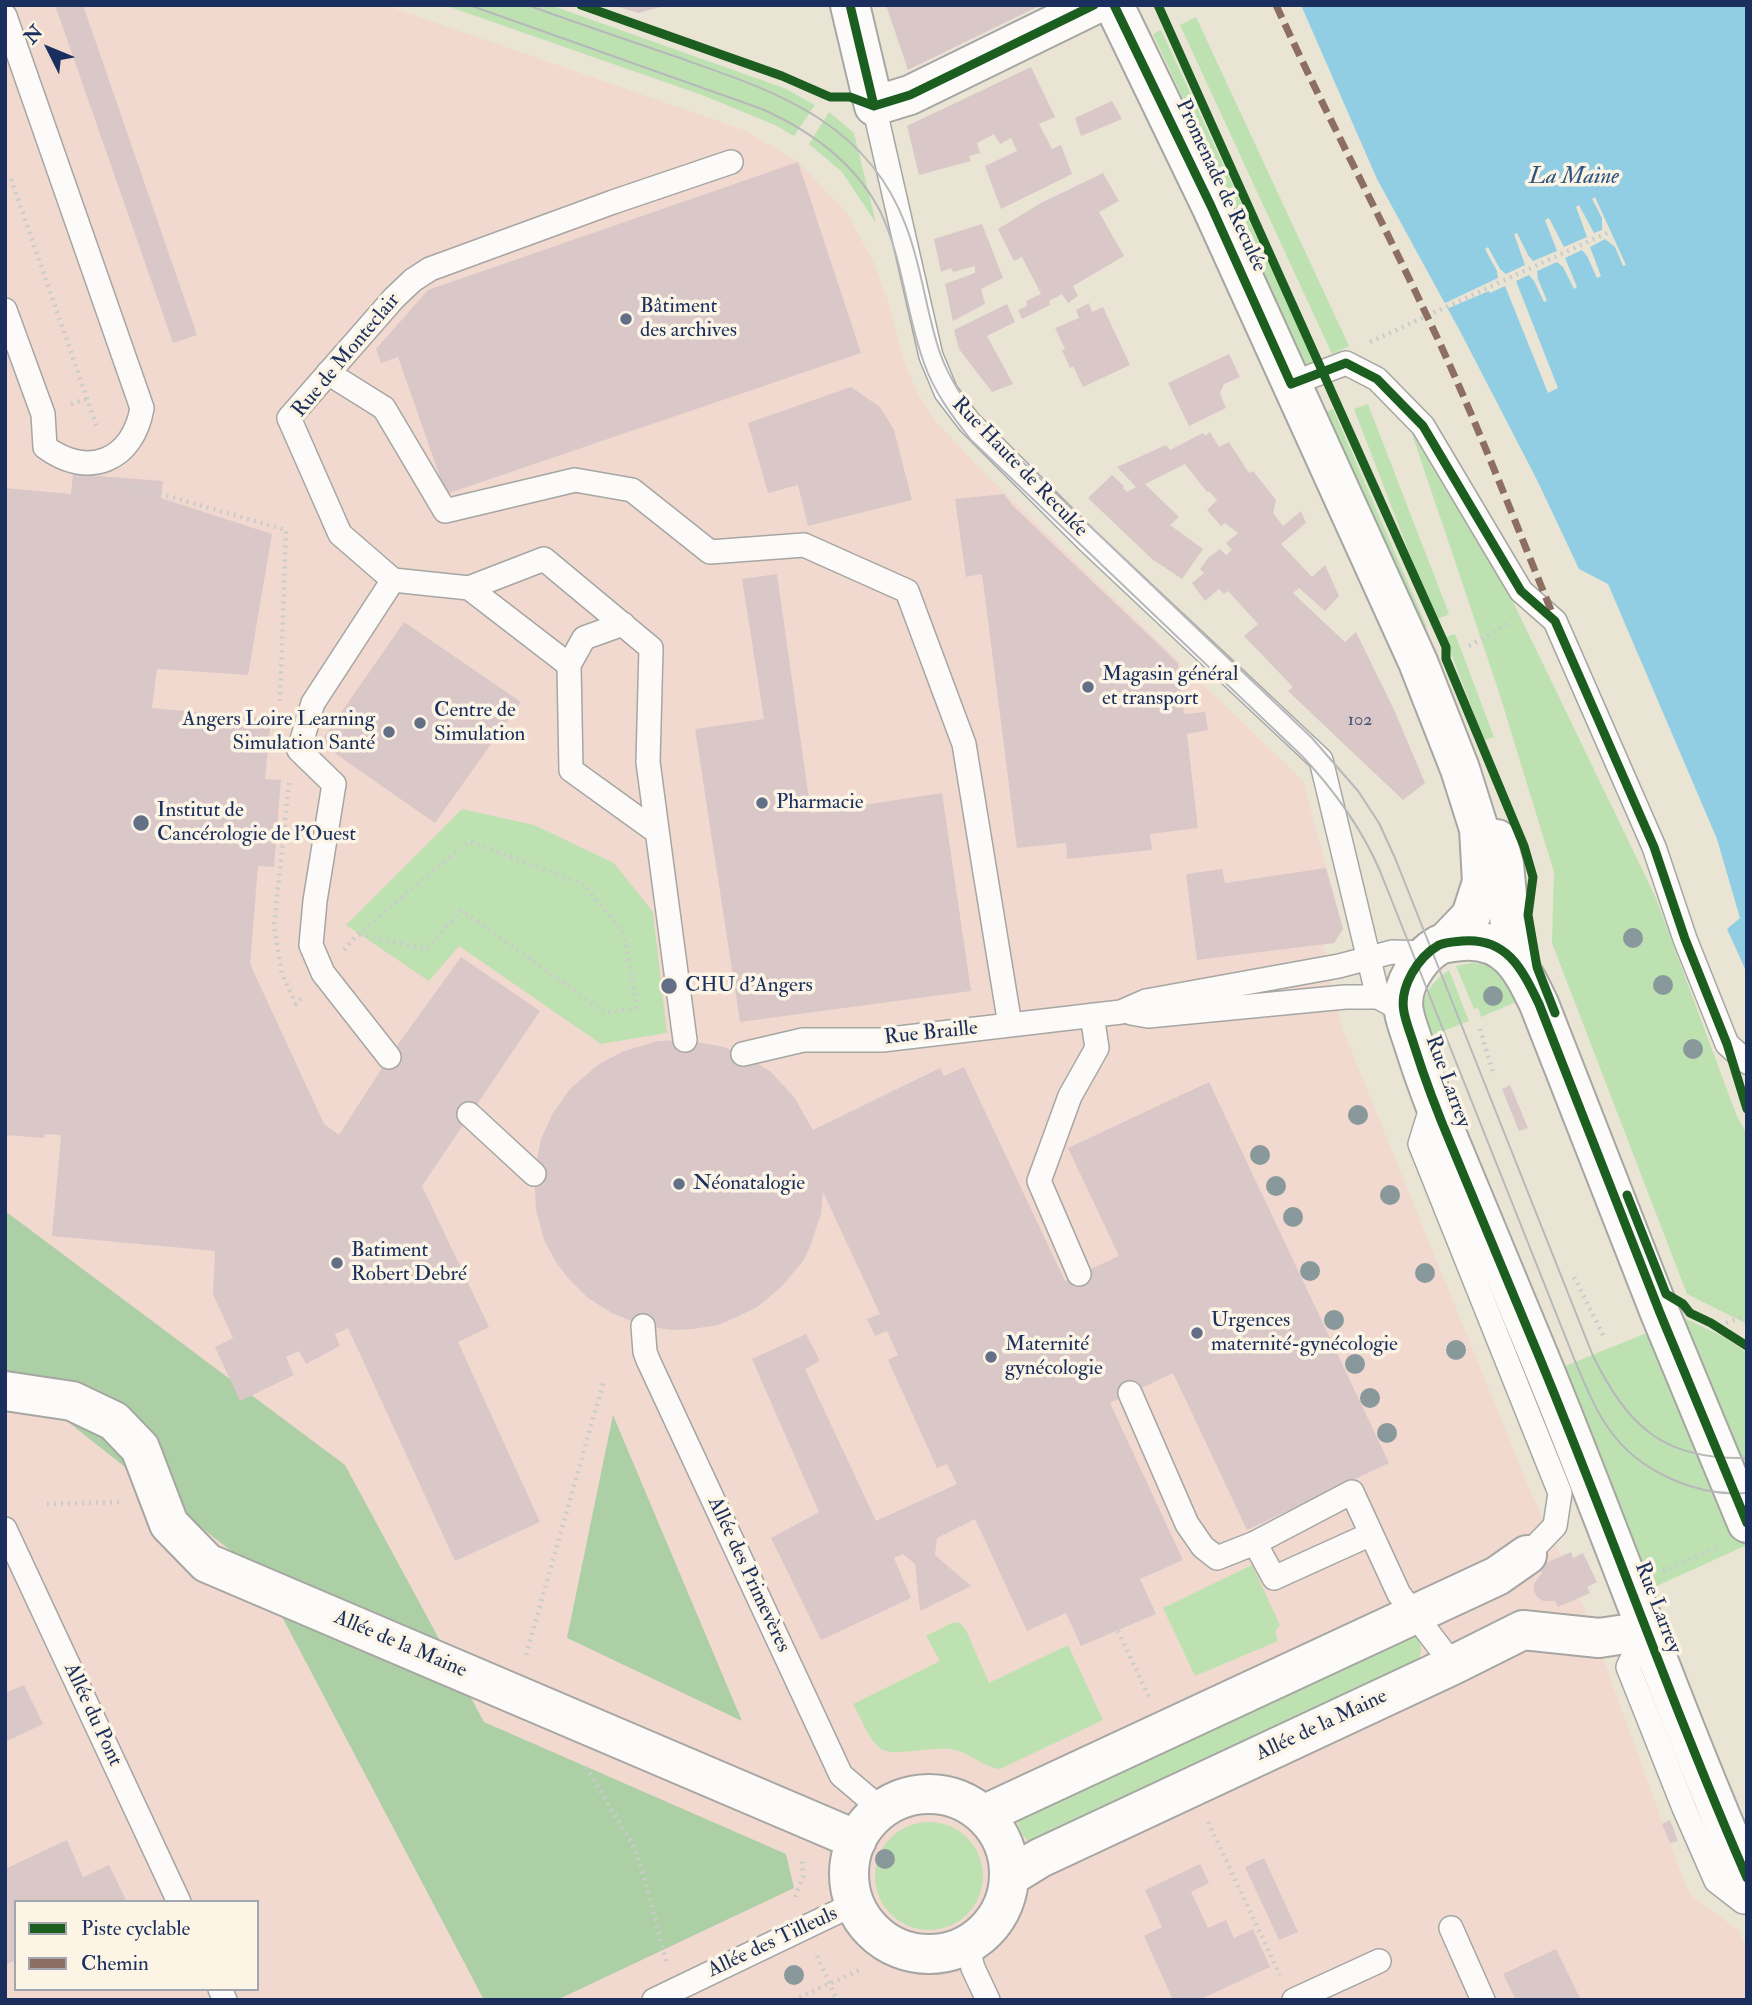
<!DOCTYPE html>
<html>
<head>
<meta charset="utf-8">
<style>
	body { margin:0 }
	#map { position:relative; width:1752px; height:2005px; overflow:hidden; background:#e9e4d4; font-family:"IM FELL Double Pica",serif }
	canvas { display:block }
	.frame { position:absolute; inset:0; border:7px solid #1b2f5e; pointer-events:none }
	.legend { position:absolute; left:14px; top:1900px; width:245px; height:91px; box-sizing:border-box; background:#fcf5e5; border:2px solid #a2a6af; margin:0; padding:9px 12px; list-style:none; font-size:21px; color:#1b2f5e }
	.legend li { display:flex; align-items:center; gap:14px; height:35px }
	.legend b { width:35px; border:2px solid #a2a6af }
	.north { position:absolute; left:14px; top:14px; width:70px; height:70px; -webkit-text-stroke:5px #fcf5e5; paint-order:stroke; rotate:313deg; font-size:19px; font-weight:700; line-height:28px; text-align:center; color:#1b2f5e }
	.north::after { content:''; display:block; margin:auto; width:24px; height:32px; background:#1b2f5e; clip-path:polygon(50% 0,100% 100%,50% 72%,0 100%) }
</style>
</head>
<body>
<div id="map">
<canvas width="1752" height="2005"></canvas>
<div class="frame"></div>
<ul class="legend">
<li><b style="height:9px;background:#1b5e20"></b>Piste cyclable</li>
<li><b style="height:9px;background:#8d6e63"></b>Chemin</li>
</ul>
<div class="north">N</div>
</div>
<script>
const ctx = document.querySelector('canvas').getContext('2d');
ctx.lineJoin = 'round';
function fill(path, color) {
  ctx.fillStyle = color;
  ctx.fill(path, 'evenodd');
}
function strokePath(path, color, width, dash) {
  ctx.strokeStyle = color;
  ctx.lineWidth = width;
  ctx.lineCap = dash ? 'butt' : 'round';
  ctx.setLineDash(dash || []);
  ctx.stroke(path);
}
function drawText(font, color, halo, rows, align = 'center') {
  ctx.font = font + ' "IM FELL Double Pica",serif';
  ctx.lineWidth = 7;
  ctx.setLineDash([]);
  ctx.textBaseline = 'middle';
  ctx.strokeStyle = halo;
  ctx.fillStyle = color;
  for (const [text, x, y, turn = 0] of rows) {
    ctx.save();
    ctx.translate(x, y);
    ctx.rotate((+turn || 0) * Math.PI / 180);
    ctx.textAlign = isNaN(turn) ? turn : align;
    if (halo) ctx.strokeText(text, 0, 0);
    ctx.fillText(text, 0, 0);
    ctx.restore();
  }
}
const built = new Path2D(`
	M5,5H385L744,130L798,162L847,213L873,261L887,298L905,364L918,394L935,421L984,473L1303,781L1343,929L1334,943L1323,944L1342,1028L1526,1481L1585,1609L1681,1873L1691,1896L1738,1930L1747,1948V2000H5ZM16,1902H257V1989H16Z`);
const green = new Path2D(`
	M444,5H550L784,88L815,105L794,136L775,125L702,95Z
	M1196,17L1349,346L1332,354L1180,25Z
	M1161,30L1316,365L1308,369L1153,34Z
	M829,112L854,133L876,223L842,172L809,144Z
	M1368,404L1449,614L1435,620L1354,409Z
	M1333,409L1427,627L1420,630L1326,412Z
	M1410,428L1503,581L1655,896L1736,1114L1747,1135V1324L1687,1294L1552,943L1554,872L1498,689Z
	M1455,634L1494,737L1484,740L1445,637Z
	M462,809L534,825L614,863L653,912L667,1033L601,1044L459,946L429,981L346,925Z
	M1471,963C1501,965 1507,977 1525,998L1481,1017L1478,1008L1474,1009L1456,966Z
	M1449,970L1469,1021L1425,1038C1420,1006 1421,990 1449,970Z
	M1684,1318L1724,1337L1747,1353V1545L1650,1589L1555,1370Z
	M1252,1565L1280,1625L1275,1632L1278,1641L1195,1676L1163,1608Z
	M954,1622L960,1623L966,1630L989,1683L1068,1645L1103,1720L1000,1769C983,1767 969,1752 951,1749C934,1746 892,1757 881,1749C869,1740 861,1718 853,1704L940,1661L926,1636Z
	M1410,1632C1423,1641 1424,1651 1416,1664L1031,1843L1023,1836L1016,1819Z
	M875 1876a54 54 0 1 1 108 0a54 54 0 1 1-108 0Z`);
const forest = new Path2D(`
	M5,1211L345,1465L484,1722L786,1854L794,1888L557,2000H484L259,1573L5,1372Z
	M613,1415L742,1721L567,1638Z`);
const water = new Path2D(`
	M1301,5H1747V973L1727,929L1740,918L1717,839L1608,584L1579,569L1537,480L1461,333L1377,179Z`);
const pier = new Path2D(`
	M1595,197L1626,265L1623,266L1615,247L1605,239L1590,247L1601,276L1597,278L1587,256L1582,250L1565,258L1577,287L1574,289L1563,267L1557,262L1537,271L1538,279L1547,301L1544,302L1534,281L1529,275L1516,281L1558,388L1548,393L1505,286L1490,293L1489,291L1444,310L1441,305L1498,278L1497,271L1485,249L1488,247L1500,269L1506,274L1525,265L1514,234L1517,233L1528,255L1533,261L1557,251L1545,220L1549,218L1564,247L1587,237L1576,207L1579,205L1594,233L1602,230V218L1592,199Z`);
const building = new Path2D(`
	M55,5H83L197,335L173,343Z
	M668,5L638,13L616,6V5Z
	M886,5H1041L908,70Z
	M1031,67L1055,117L1039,124L1052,149L1061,145L1072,174L1001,209L985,166L1017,151L1011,138L1000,144L994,134L977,143L980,153L969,156L971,161L919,175L907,126Z
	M1112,101L1122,119L1081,136L1075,118Z
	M798,162L861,353L446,494L398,357L381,363L376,349L428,290Z
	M1103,173L1119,201L1099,212L1124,256L1073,286L1078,296L1068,303L1062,294L1049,301L1050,305L1022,319L1018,310L1027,306L1026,301L1041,294L1022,257L1014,261L998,229L1041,203Z
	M982,224L1003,278L981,289L985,304L953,321L945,284L975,273V266L953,272L951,268L941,272L934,239Z
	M1089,303L1092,312L1103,307L1130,365L1083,387L1073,366L1070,368L1062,350L1065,349L1055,328L1079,318L1076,310Z
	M1007,304L1015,322L987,336L1013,384L992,392L959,349L954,330Z
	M1229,354L1240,377L1224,384L1220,393L1226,408L1189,426L1168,383Z
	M851,387L880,407L894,430L912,500L808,526L798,485L768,493L748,423Z
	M1210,432L1219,447L1229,442L1249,473L1253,471L1276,500L1273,513L1283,526L1301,511L1306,523L1281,544L1312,577L1325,565L1339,596L1325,611L1299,588L1293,593L1345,642L1356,632L1395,712L1425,783L1403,800L1288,691L1293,687L1244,636L1258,624L1228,591L1224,594L1219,589L1205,601L1192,583L1204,573L1200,569L1208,558L1220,549L1226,555L1232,550L1226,543L1238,533L1225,523L1221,526L1207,510L1217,500L1209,491L1207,492L1185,464L1145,484L1179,517L1170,525L1203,549L1182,579L1152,559L1088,498L1112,475L1124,486L1123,488L1127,492L1136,487L1117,467L1166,445L1170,450L1203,433L1205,436Z
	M73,474L163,481L161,498L272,534L248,675L157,669L152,708L271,719L265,779L281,780L274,867L258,866L250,964L324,1124L339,1135L389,1057L461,957L540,1011L422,1186L489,1327L458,1342L540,1522L455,1561L348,1328L335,1334L340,1346L306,1364L299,1351L286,1357L294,1375L240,1401L215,1347L233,1338L213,1294L215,1251L52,1236L61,1135L45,1134L44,1138L5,1135V488L71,494Z
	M1004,494L1013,506L1178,663L1184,714L1205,712L1208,730L1187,734L1198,828L1150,834L1152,850L1067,859L1066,843L1017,848L982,574L966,577L955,499Z
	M777,574L811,813L942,793L971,991L740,1022L695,729L764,719L742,579Z
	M404,622L521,702L435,823L320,743Z
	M1326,868L1343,929L1334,943L1197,960L1186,874L1222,869L1225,883Z
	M685,1040L724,1047L743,1054L771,1072L794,1097L813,1130L940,1068L944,1076L964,1067L1065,1281L1119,1256L1068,1148L1209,1082L1389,1463L1247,1530L1173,1373L1110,1403L1183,1560L1140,1579L1156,1614L1081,1646L1066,1613L1027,1631L975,1519L937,1538L935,1555L971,1586L920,1611L915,1564L903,1554L894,1558L911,1598L821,1640L771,1538L819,1512L752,1359L806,1334L820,1361L805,1369L876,1521L957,1484L947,1464L937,1468L888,1360L898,1355L887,1331L875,1336L867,1319L880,1314L823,1192L821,1214L810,1247L803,1261L781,1287L759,1306L737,1317L718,1325L693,1329L673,1330L643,1326L612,1313L588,1298L567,1277L556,1262L544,1240L536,1209L534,1174L541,1139L553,1113L570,1089L599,1064L624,1051L658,1041Z
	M1510,1085L1528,1128L1519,1131L1502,1089Z
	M1571,1552L1573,1558L1583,1553L1597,1582L1587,1587L1590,1593L1558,1607L1555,1601H1543L1537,1597L1534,1591V1584L1542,1573L1539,1566Z
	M24,1685L43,1724L5,1742V1693Z
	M1670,1820L1678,1841L1670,1843L1662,1824Z
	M67,1840L83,1877L109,1865L127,1902H16V1960L5,1965V1869Z
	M1264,1858L1298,1932L1279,1940L1245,1867Z
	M1200,1864L1209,1883L1191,1892L1208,1928L1226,1920L1234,1938L1253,1929L1270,1967L1199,2000H1173L1144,1936L1162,1927L1145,1890Z
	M1556,1949L1581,2000H1516L1503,1974Z`);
const path = new Path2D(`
	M11,179L98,430
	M1370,342L1607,233
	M71,404L86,399
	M126,484L286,530L280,701
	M1469,646L1510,622
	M289,783L274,926L282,974L296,1004L303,996
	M344,950L358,934L469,841L585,885L624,934L637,1008L605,1013L462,910L426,949L358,934
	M1480,1029L1494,1076
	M1740,1090L1747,1109
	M1574,1277L1603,1335
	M1726,1323L1747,1315
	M47,1504L119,1502
	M1663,1571L1719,1547
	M1118,1631L1149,1697
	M526,1655L604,1380
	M586,1767L634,1847L645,1880L666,1961
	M1208,1822L1280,1975
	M795,1897L803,1876L802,1859
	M817,1956L837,2000
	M793,2000L862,1969`);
const service = new Path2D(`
	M5,16L142,408C133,461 88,479 45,447L43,414L5,310
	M874,106L931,356L946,392L969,422L1088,541L1321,760L1378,997
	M328,373L384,408L445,511L575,480L632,490L710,552L804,545L907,591L964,744L1010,1025
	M1291,384L1346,363L1377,379L1423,426L1521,591L1555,621L1654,847L1685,939L1727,1044L1747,1062
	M469,588L544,559L651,648L648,762L685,1040
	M569,665L584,638L623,624
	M657,832L571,770L569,665L469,588L393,580L340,534L289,418L394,298L413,280L430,269L613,202L731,162
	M1131,1013L1148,1016L1345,997H1378L1391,1004
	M743,1054L803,1040H882L1121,1012L1146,1001L1339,966L1392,952L1428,953
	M389,1057L323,973L311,945L315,901L334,784L299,750L313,703L393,580
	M1433,1102L1420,1144L1560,1493L1555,1526L1527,1555
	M469,1114L534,1174
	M1079,1274L1039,1181L1070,1096L1097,1048L1092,1015
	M643,1326L645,1352L648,1360L841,1775L881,1809
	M1130,1393L1187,1524L1203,1547L1217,1558L1255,1543
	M5,1529L179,1902
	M1371,1534L1274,1578L1255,1543L1352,1492L1399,1594L1453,1665
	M1646,1631L1628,1667L1684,1808L1716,1881L1743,1902H1747
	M1451,1928L1483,2000
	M967,1945L973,1968L988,2000
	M220,1989L225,2000
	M654,2000L854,1904
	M1294,2000L1379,1961`);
const minor = new Path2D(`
	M850,5L874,106L910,95L1094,5
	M1114,5L1211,206L1418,662L1460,769L1479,829L1482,882L1471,916L1446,942
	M1497,839L1504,864L1513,958
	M5,1391L72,1401L114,1421L140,1448L169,1524L207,1563L857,1840
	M849 1874a80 80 0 1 1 160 0a80 80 0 1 1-160 0Z
	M983,1815L1497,1576L1527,1555
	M1009,1877L1040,1858L1453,1665L1523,1630L1599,1638L1646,1631`);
const tertiary = new Path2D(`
	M1747,1523L1660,1313L1539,1004C1522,969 1507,937 1462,941C1453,942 1447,942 1439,945C1418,957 1399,987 1404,1012C1406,1023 1411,1035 1414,1045C1425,1080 1438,1114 1452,1147C1481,1216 1510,1285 1538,1354C1610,1528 1672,1706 1747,1878`);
const tram = new Path2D(`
	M469,5L762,109C811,131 856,163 881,213C903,260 906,314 924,363C934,392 952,416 971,440L1302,756C1335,791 1361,827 1380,871L1575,1361C1585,1384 1594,1408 1609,1429C1638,1471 1696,1497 1747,1493
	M527,5C577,23 627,40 677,57C773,91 867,120 906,226C922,267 926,312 940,353C950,381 966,403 984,425L1312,738L1358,791L1379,823L1395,858L1593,1356C1629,1428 1664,1460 1747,1458`);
const quiet = new Path2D(`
	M1276,5C1324,110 1378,212 1427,316C1474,414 1512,515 1553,615`);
const cycleway = new Path2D(`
	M581,5L782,76L830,97H850L874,106
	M850,5L874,106
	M1114,5L1211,206L1291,384L1346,363L1377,379L1423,426L1521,591L1555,621L1654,847L1685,939L1727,1044L1747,1109
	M1158,5L1446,647V659L1524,846L1533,877L1528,915L1537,967L1555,1013
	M874,106L910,95L1094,5
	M1627,1195L1666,1294L1683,1304L1690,1313L1711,1323L1747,1346
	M1747,1523L1660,1313L1539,1004C1522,969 1507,937 1462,941C1453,942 1447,942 1439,945C1418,957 1399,987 1404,1012C1406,1023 1411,1035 1414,1045C1425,1080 1438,1114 1452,1147C1481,1216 1510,1285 1538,1354C1610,1528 1672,1706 1747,1878`);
const trees = [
	[1633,938],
	[1663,985],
	[1493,996],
	[1693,1049],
	[1358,1115],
	[1260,1155],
	[1276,1186],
	[1390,1195],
	[1293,1217],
	[1310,1271],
	[1425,1273],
	[1334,1320],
	[1456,1350],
	[1355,1364],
	[1370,1398],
	[1387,1433],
	[885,1859],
	[794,1975]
];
const markers = [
	[626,319,7,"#636e87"],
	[1088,687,7,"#636e87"],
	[420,723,7,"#636e87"],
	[389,732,7,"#636e87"],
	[762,803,7,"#636e87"],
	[141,823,9,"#636e87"],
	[669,986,9,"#636e87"],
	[679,1184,7,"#636e87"],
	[337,1263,7,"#636e87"],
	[1197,1333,7,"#636e87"],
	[991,1357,7,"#636e87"]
];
const numberNames = [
	["102",1360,721]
];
const streetNames = [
	["Promenade de Reculée",1220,186,65],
	["Rue de Monteclair",347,356,-50],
	["Rue Haute de Reculée",1019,468,46],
	["Rue Braille",931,1034,-6],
	["Rue Larrey",1447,1082,70],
	["Allée des Primevères",748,1575,65],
	["Rue Larrey",1657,1608,69],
	["Allée de la Maine",400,1645,23],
	["Allée du Pont",92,1715,65],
	["Allée de la Maine",1322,1726,-25],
	["Allée des Tilleuls",773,1943,-25]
];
const poiNames = [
	["Bâtiment",640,307],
	["des archives",640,331],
	["Magasin général",1102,675],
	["et transport",1102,699],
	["Centre de",434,711],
	["Simulation",434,735],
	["Angers Loire Learning",375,720,"right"],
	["Simulation Santé",375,744,"right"],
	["Pharmacie",776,803],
	["Institut de",157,811],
	["Cancérologie de l'Ouest",157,835],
	["CHU d'Angers",685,986],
	["Néonatalogie",693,1184],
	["Batiment",351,1251],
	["Robert Debré",351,1275],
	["Urgences",1211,1321],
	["maternité-gynécologie",1211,1345],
	["Maternité",1005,1345],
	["gynécologie",1005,1369]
];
const waterNames = [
	["La Maine",1574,178]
];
fill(built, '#f1d9d0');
fill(green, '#bee1b2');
fill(forest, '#accfa5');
fill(water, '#91cee3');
fill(pier, '#e9e4d4');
fill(building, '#dac8c9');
strokePath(service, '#a6a6a2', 26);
strokePath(minor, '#a6a6a2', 42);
strokePath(tertiary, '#a6a6a2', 42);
strokePath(path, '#cbcbcc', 4.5, [2, 5]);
strokePath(service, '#fcfbf9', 23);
strokePath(minor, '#fcfbf9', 38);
strokePath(tertiary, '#fcfbf9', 38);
strokePath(tram, '#b6b8ba', 2);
strokePath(quiet, '#8d6e63', 7, [14, 7]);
strokePath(cycleway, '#1b5e20', 9);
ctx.fillStyle = '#89999b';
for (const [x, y] of trees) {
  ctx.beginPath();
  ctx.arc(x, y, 10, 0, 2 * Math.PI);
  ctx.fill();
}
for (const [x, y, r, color] of markers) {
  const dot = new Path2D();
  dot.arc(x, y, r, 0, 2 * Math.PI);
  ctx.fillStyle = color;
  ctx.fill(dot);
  strokePath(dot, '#fcf5e5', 2.5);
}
drawText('18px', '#4b5579', null, numberNames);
drawText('21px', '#1b2f5e', '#fcf5e5', streetNames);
drawText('21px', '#1b2f5e', '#fcf5e5', poiNames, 'left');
drawText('italic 23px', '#2f5481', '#fcf5e5', waterNames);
</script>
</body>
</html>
